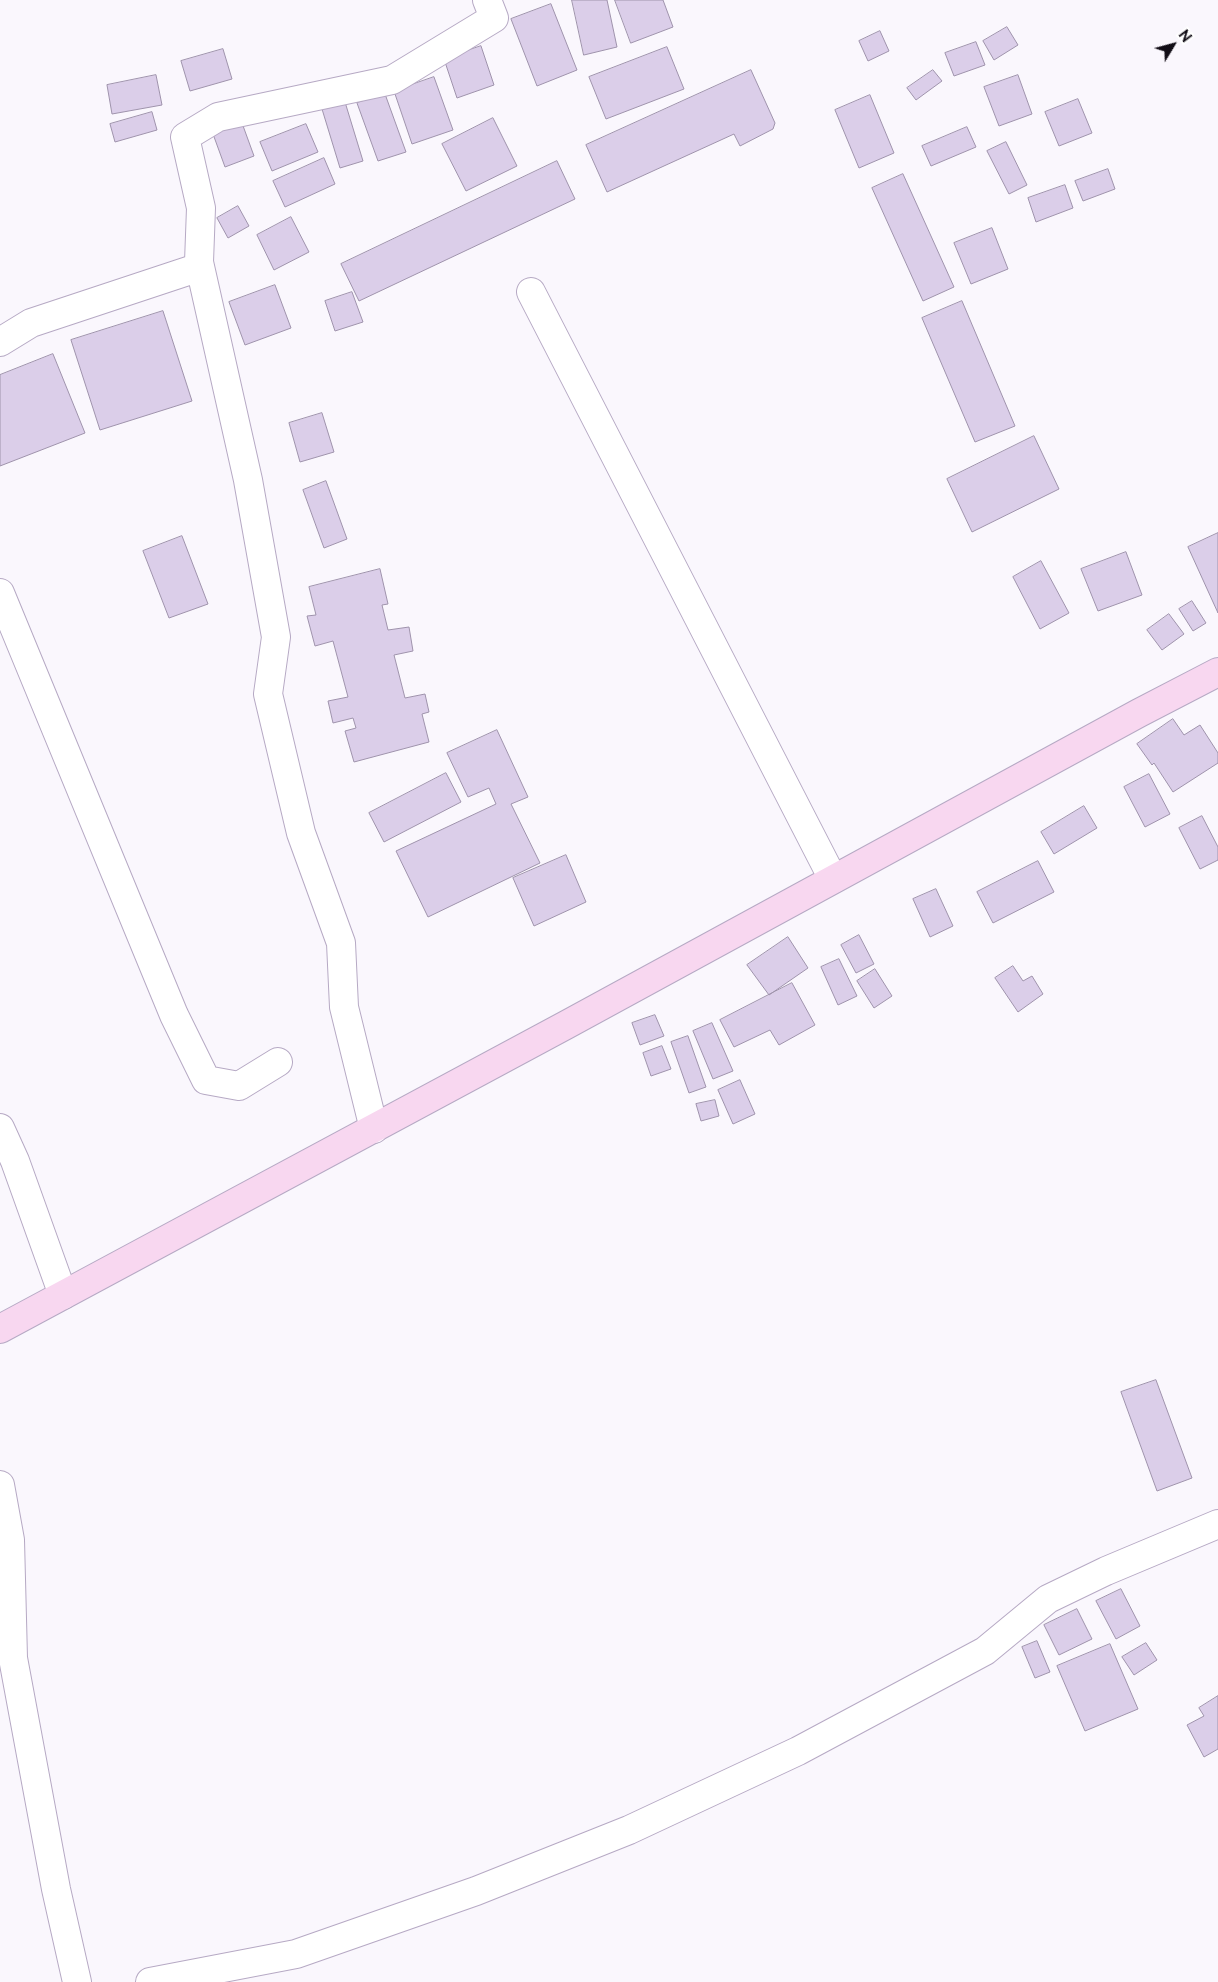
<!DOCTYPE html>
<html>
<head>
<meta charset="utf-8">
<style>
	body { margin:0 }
	#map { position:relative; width:1218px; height:1982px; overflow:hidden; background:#faf7fd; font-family:Raleway,sans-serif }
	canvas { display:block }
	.north { position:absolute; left:1148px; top:20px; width:50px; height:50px; -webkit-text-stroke:4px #fff; paint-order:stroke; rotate:53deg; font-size:14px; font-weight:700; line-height:20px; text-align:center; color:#120d16 }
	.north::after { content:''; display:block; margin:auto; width:18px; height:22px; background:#120d16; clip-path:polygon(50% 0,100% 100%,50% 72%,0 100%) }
</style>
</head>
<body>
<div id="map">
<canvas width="1218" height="1982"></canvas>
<div class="north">N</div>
</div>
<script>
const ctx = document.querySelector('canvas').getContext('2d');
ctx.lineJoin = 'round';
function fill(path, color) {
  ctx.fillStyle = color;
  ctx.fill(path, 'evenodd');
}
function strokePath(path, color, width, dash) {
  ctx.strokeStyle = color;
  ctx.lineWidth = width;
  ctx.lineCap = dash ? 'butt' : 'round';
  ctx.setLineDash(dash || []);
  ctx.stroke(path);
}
const building = new Path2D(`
	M572,0H607L617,47L584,55Z
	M615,0H663L673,27L631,43Z
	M551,4L577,70L537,86L511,19Z
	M1007,27L1018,45L994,60L983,41Z
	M880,31L889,51L868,61L859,41Z
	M976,42L985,65L954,76L945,53Z
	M481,46L494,85L457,98L444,59Z
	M667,47L684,89L606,119L589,77Z
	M223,49L232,79L190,91L181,61Z
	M751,70L775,123L773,129L740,146L734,134L607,192L586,145Z
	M933,70L942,81L916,100L907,88Z
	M156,75L162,105L112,114L107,85Z
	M1018,75L1032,114L999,126L984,87Z
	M434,77L453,130L412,144L394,91Z
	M385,94L406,152L378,161L357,103Z
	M870,95L894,153L859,168L835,110Z
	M1078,99L1092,133L1059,146L1045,112Z
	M345,102L363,161L340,168L322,109Z
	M152,112L157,130L115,142L110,124Z
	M493,118L517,166L466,191L442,144Z
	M242,123L254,156L225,167L213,134Z
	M306,124L318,152L272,171L260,142Z
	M967,127L976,147L931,166L922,146Z
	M1006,142L1027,185L1009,194L987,151Z
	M324,158L335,184L285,207L273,181Z
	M557,161L575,199L359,301L341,264Z
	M1108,169L1115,189L1083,201L1075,181Z
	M903,174L954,287L923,301L872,188Z
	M1065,185L1073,208L1036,222L1028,198Z
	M238,206L249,226L228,238L217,218Z
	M291,217L309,252L274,270L257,235Z
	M992,228L1008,269L971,284L954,243Z
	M275,285L291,328L245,345L229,302Z
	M352,292L363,322L335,331L325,301Z
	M962,301L1015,426L975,442L922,318Z
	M163,311L192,401L100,430L71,340Z
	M53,354L85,433L0,466V375Z
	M322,413L334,452L300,462L289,423Z
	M1034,436L1059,489L972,532L947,479Z
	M326,481L347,539L324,548L303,490Z
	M1218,533V613L1188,547Z
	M182,536L208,604L169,618L143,551Z
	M1126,552L1142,595L1098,611L1081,569Z
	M1041,561L1069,613L1040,629L1013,577Z
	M380,569L388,604L382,605L388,630L409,627L413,651L394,655L405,698L425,694L429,712L422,714L429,742L354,762L345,731L356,728L353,718L333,723L328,701L348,697L333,641L315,646L307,616L316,615L309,587Z
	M1192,601L1206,623L1193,631L1179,609Z
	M1169,614L1184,634L1162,650L1147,630Z
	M1173,719L1184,735L1200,725L1218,753V763L1173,792L1154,763L1152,765L1137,744Z
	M497,730L528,797L511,804L540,863L428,917L396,851L496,804L489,788L468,797L447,753Z
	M446,773L461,802L384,842L369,813Z
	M1149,774L1170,814L1145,827L1124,787Z
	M1084,806L1097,828L1054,854L1041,832Z
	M1202,816L1218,847V860L1200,869L1179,828Z
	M566,855L586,902L534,926L513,878Z
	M1038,861L1054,892L993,923L977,892Z
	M936,889L953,926L930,937L913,899Z
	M859,935L874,964L856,973L841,945Z
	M788,937L808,968L769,995L747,965Z
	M839,959L857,996L838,1005L821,967Z
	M1013,966L1023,981L1032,976L1043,994L1018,1012L995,978Z
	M875,969L892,996L874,1008L857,981Z
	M792,983L815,1025L779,1045L770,1030L734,1047L720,1020Z
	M655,1015L664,1036L640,1045L632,1023Z
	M712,1023L733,1071L713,1079L693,1031Z
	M688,1036L706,1087L689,1093L671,1042Z
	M662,1046L671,1069L651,1076L643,1053Z
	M740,1080L755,1114L733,1124L718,1090Z
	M715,1100L719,1116L701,1121L696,1104Z
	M1156,1380L1192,1478L1157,1491L1121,1392Z
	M1121,1589L1140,1626L1116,1639L1096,1601Z
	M1077,1609L1092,1639L1059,1655L1044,1625Z
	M1037,1641L1050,1672L1035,1678L1022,1647Z
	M1146,1643L1157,1660L1134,1675L1122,1657Z
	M1110,1644L1138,1709L1085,1731L1057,1666Z
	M1218,1696V1749L1204,1757L1187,1725L1204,1716L1199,1708Z`);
const street = new Path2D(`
	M531,292L833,879
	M0,342L31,323L200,267
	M0,593L174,1015L206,1080L239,1086L278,1062
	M0,1128L15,1161L63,1295
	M374,1129L344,1007L341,943L301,833L268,694L276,637L248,480L199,262L201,208L185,137L218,117L392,80L494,18L487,0
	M0,1485L10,1540L13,1658L56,1889L77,1982
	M150,1982L296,1954L476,1891L629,1830L798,1751L985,1651L1048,1599L1106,1571L1218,1524`);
const secondary = new Path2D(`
	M0,1329L566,1025L1139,713L1218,672`);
fill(building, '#dbcee9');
strokePath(building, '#9f93ac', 1);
strokePath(street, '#b6a9c4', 30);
strokePath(secondary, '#b6a9c4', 30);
strokePath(street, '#fff', 28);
strokePath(secondary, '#f8d7f0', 28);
</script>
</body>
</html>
